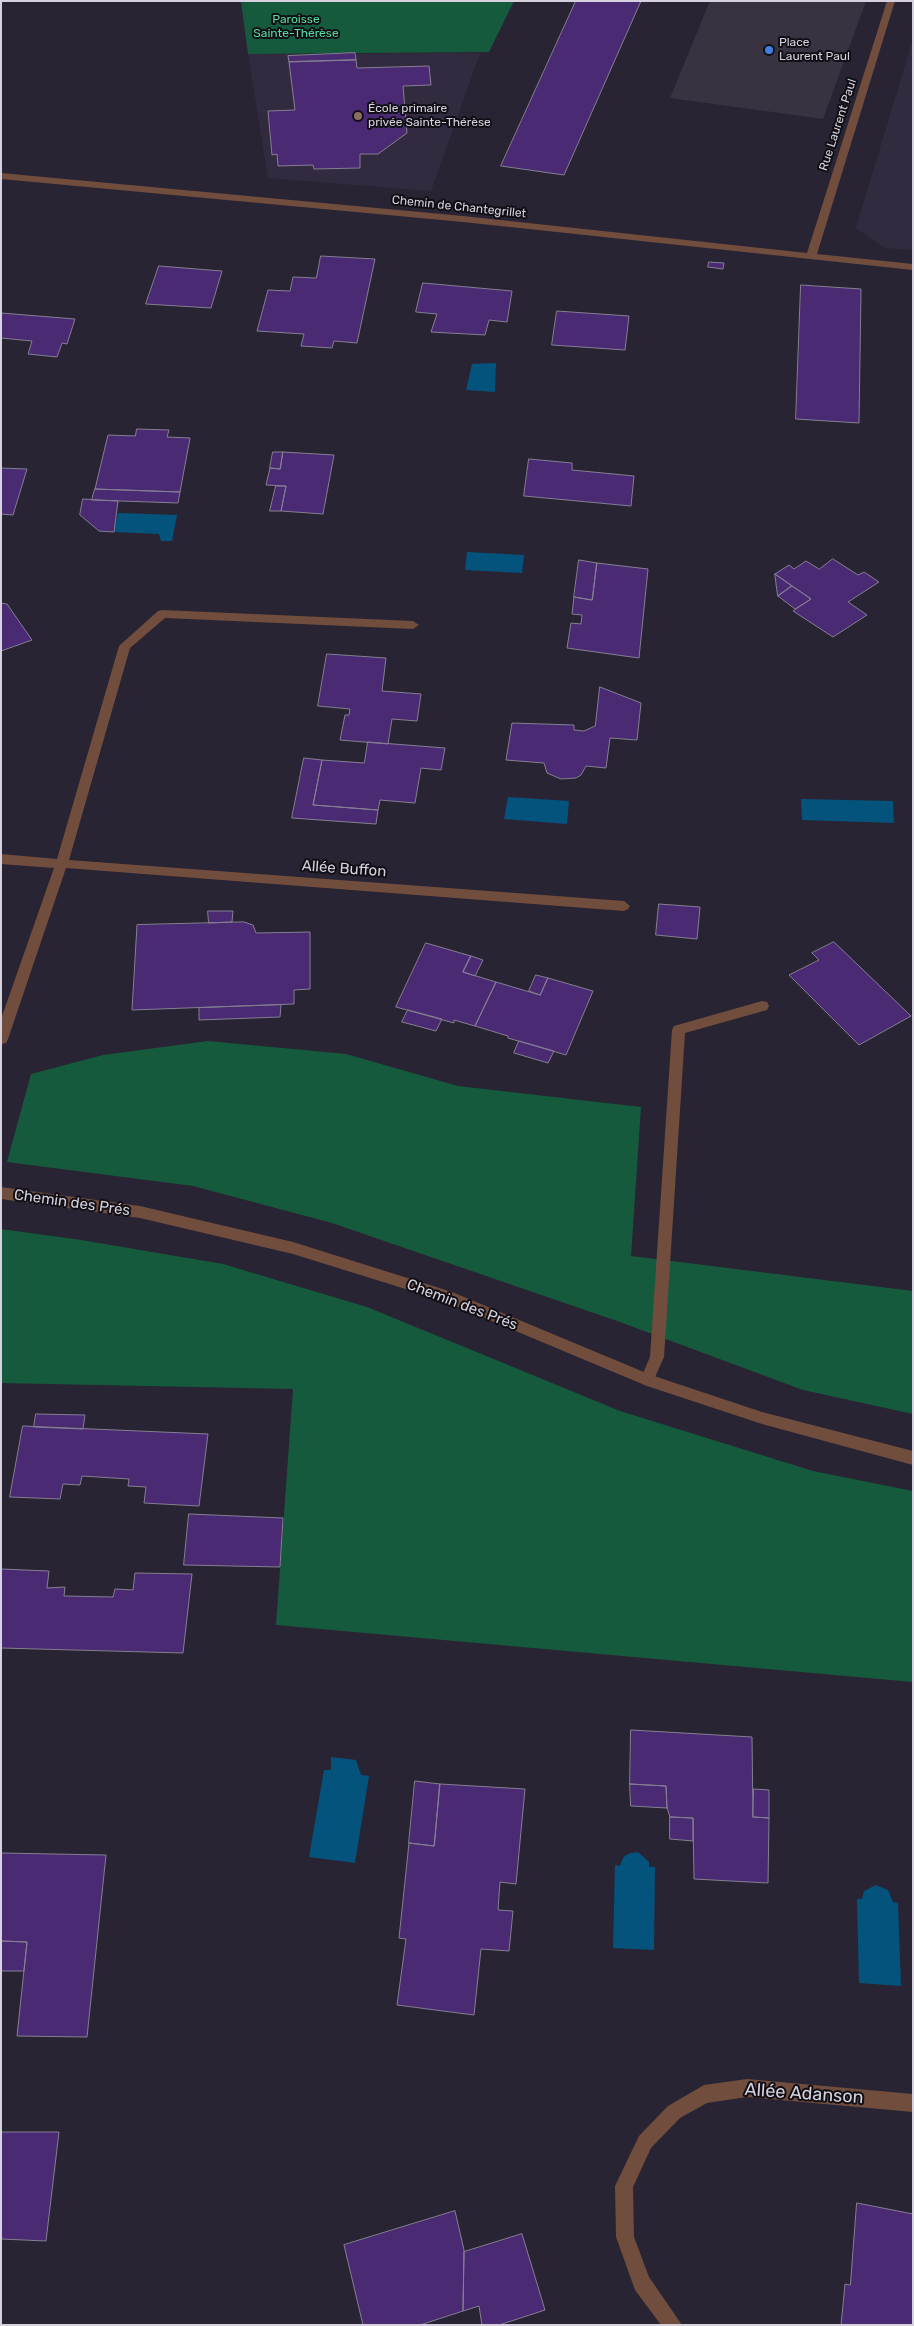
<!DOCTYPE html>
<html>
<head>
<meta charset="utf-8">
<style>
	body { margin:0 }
	#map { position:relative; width:914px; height:2326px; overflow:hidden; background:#292433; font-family:Rubik,sans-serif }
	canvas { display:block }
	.frame { position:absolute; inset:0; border:2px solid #d5d2dd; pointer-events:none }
</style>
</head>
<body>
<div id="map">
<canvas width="914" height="2326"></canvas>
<div class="frame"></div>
</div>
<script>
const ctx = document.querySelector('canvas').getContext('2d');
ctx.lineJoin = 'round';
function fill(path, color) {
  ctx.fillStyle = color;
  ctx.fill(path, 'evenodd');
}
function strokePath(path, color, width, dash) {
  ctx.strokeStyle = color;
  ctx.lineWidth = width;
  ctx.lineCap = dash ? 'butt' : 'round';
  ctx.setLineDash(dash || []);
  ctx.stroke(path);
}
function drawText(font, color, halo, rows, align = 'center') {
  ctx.font = font + ' Rubik,sans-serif';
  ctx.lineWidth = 4;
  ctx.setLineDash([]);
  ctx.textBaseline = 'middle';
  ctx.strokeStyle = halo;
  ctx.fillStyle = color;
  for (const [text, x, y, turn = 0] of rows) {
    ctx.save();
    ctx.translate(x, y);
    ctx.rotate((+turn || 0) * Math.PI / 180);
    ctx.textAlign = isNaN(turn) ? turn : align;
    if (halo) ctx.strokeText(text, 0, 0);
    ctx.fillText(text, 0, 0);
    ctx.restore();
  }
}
const commercial = new Path2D(`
	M710,1H866L823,119L670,98Z`);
const built = new Path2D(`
	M913,39V250L885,248L856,228Z
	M480,53L431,191L268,178L248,54Z`);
const green = new Path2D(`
	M241,1H514L489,52L248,54Z
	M208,1041L346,1054L458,1086L641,1107L631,1256L913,1291V1414L803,1390L620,1322L332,1223L193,1186L7,1162L31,1074L103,1055Z
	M1,1229L81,1240L223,1264L367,1307L620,1411L813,1471L913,1491V1682L276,1625L293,1389L1,1383Z`);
const water = new Path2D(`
	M496,363L495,392L466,390L472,364Z
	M118,513L177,515L172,541H161L159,534L114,532Z
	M467,552L524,555L522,573L465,570Z
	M508,797L569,801L567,824L504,819Z
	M801,799L893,801L894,823L802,820Z
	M331,1757L356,1760L361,1775L369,1776L355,1863L309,1857L324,1770H331Z
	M638,1852L649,1862V1867H655L654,1950L613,1948L615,1865L620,1866C623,1855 627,1853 638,1852Z
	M876,1885L888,1890L893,1902L898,1903L901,1986L859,1983L857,1899H862L864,1891Z`);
const building = new Path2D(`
	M576,1H641L564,175L501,166Z
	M355,53L356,60L289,62L288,56Z
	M356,60L357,68L429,66L431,85L403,86L407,133L378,154H360V168L314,169L313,165L278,166L277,154L272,155L268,111L295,110L289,62Z
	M321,256L375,259L357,343L334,341L332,348L301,346L304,334L257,331L268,290L290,291L293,277L316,278Z
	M709,262L724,263L723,269L708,267Z
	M159,266L222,271L211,308L146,304Z
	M423,283L512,291L507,322L489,320L485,335L431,332L437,314L416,312Z
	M801,285L861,289L859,423L796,419Z
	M557,311L629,316L625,350L552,345Z
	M1,313L75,319L67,344L62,343L57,357L28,354L32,341L1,338Z
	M137,429L169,430L167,437L190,438L180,492L95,489L108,435L135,436Z
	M273,452H283L280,469L270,468Z
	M283,452L334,455L323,514L281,511L286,486L266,485L270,468L280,469Z
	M529,459L572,463V470L634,476L631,506L524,496Z
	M1,468L27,469L13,515L1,514Z
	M276,486H286L281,511H270Z
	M95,489L180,492L178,503L92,500Z
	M83,499L118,501L114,532L99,531L80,515Z
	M833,559L858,575L864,572L879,582L848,602L867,615L833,637L793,611L811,599L775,574L789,565L794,569L806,561L819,569Z
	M579,560L597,563L592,600L574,597Z
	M597,563L648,569L639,658L567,648L571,623L581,624L582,615L572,614L574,597L592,600Z
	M775,574L792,586L778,596Z
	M792,586L811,599L795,609L778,596Z
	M1,603L7,604L32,640L1,651Z
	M327,654L386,658L382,691L421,694L417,721L392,719L388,744L340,740L345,715H349L350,709L318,706Z
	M600,687L641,703L637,740L610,738L606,768L586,766L581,775L576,778L561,779L547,773L544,763L506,760L512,723L574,725V730L584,731L595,726Z
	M368,742L445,748L441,770L421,768L415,803L380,800L378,810L313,805L322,760L364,763Z
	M304,758L322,760L313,805L378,810L376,824L292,818Z
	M659,904L700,907L697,939L656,935Z
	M208,911H233L232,922L209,923Z
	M244,922L253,925L256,933L310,932V989L294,990V1004L132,1010L137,925Z
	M834,942L911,1016L859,1045L789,975L819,960L812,953Z
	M426,943L471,956L463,972L496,982L475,1026L454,1020V1023L396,1007Z
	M471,956L483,960L475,976L463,972Z
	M536,975L548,978L540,995L529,991Z
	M548,978L593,991L566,1055L508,1038V1036L475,1026L496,982L540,995Z
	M281,1005L280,1017L199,1020V1008Z
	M408,1010L442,1019L436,1031L402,1022Z
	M519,1041L554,1051L548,1063L514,1053Z
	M36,1414L85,1415L83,1429L34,1427Z
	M23,1426L208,1434L199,1506L144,1503L146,1487L128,1486L129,1479L82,1476L80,1485L63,1484L60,1499L10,1497Z
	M189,1514L283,1518L280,1567L184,1565Z
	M1,1569L49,1571L47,1588L65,1587L64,1596L113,1597L115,1589L133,1590L135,1573L192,1574L183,1653L1,1648Z
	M631,1730L752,1737L753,1817L769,1818L768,1883L694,1879L693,1818L670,1817L667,1808L666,1786L630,1784Z
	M415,1781L440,1784L434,1846L409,1843Z
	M440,1784L525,1789L516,1884L500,1882L498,1910L513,1911L509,1951L481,1949L474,2015L397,2005L406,1939L399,1938L409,1843L434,1846Z
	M630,1784L666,1786L667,1808L631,1806Z
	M754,1789L769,1790V1818L753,1817Z
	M670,1817L693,1818V1841L670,1839Z
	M1,1853L106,1855L87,2037L17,2036L27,1942L1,1941Z
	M1,1941L27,1942L24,1971H1Z
	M1,2132H59L46,2241L1,2239Z
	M857,2203L913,2214V2325H841L845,2284L850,2285Z
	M455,2211L464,2250L463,2311L420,2325H363L344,2245Z
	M522,2234L545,2310L499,2325H482L479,2306L463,2311L464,2252Z`);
const minor = new Path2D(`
	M887,1H895L817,254L913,264V270L463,222L1,179V173L463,216L807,253Z
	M162,610L413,621L419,625L413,629L165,618L130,648L69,860L624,901L630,906L628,909L624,911L66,868L8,1039L6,1043L1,1044V1019L54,868L1,864V854L57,859L119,646L158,611Z
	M762,1001L767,1002L769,1006L767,1010L685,1033L664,1357L652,1384L647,1386L642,1384L640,1380L650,1357L672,1030L674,1026Z
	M747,2079L913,2094V2112L747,2097L707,2103L680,2118L651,2148L633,2187L634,2237L649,2277L682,2325H661L635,2290L616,2237L615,2186L639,2136L668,2106L704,2085Z`);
const tertiary = new Path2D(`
	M1,1187L140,1206L293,1242L452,1292L651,1375L762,1412L913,1451V1465L762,1424L647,1386L444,1301L293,1254L140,1218L1,1199Z`);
const markers = [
	[769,50,5,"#3f7fe0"],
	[358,116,5,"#8d6e63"]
];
const farParknames = [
	["Paroisse",296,20],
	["Sainte-Thérèse",296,34]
];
const farPoinames = [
	["Place",779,43],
	["Laurent Paul",779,57],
	["École primaire",368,109],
	["privée Sainte-Thérèse",368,123]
];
const farStreetnames = [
	["Rue Laurent Paul",838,125,-72],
	["Chemin de Chantegrillet",459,207,6]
];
const streetNames = [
	["Allée Buffon",344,869,4],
	["Chemin des Prés",72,1203,8],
	["Chemin des Prés",462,1305,21]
];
const nearStreetnames = [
	["Allée Adanson",804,2094,4]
];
fill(commercial, '#383241');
fill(built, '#322b40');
fill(green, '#165a3d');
fill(water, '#04537d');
fill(building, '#492a73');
strokePath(building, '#857f92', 1);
fill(minor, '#714d3d');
fill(tertiary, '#714d3d');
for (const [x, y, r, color] of markers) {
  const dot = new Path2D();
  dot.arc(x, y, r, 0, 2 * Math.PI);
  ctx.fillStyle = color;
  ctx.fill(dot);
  strokePath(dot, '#110e15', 2);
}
drawText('12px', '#51de9e', '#110e15', farParknames);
drawText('12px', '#d5d2dd', '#110e15', farPoinames, 'left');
drawText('12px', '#d5d2dd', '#110e15', farStreetnames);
drawText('15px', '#d5d2dd', '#110e15', streetNames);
drawText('18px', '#d5d2dd', '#110e15', nearStreetnames);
</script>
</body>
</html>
